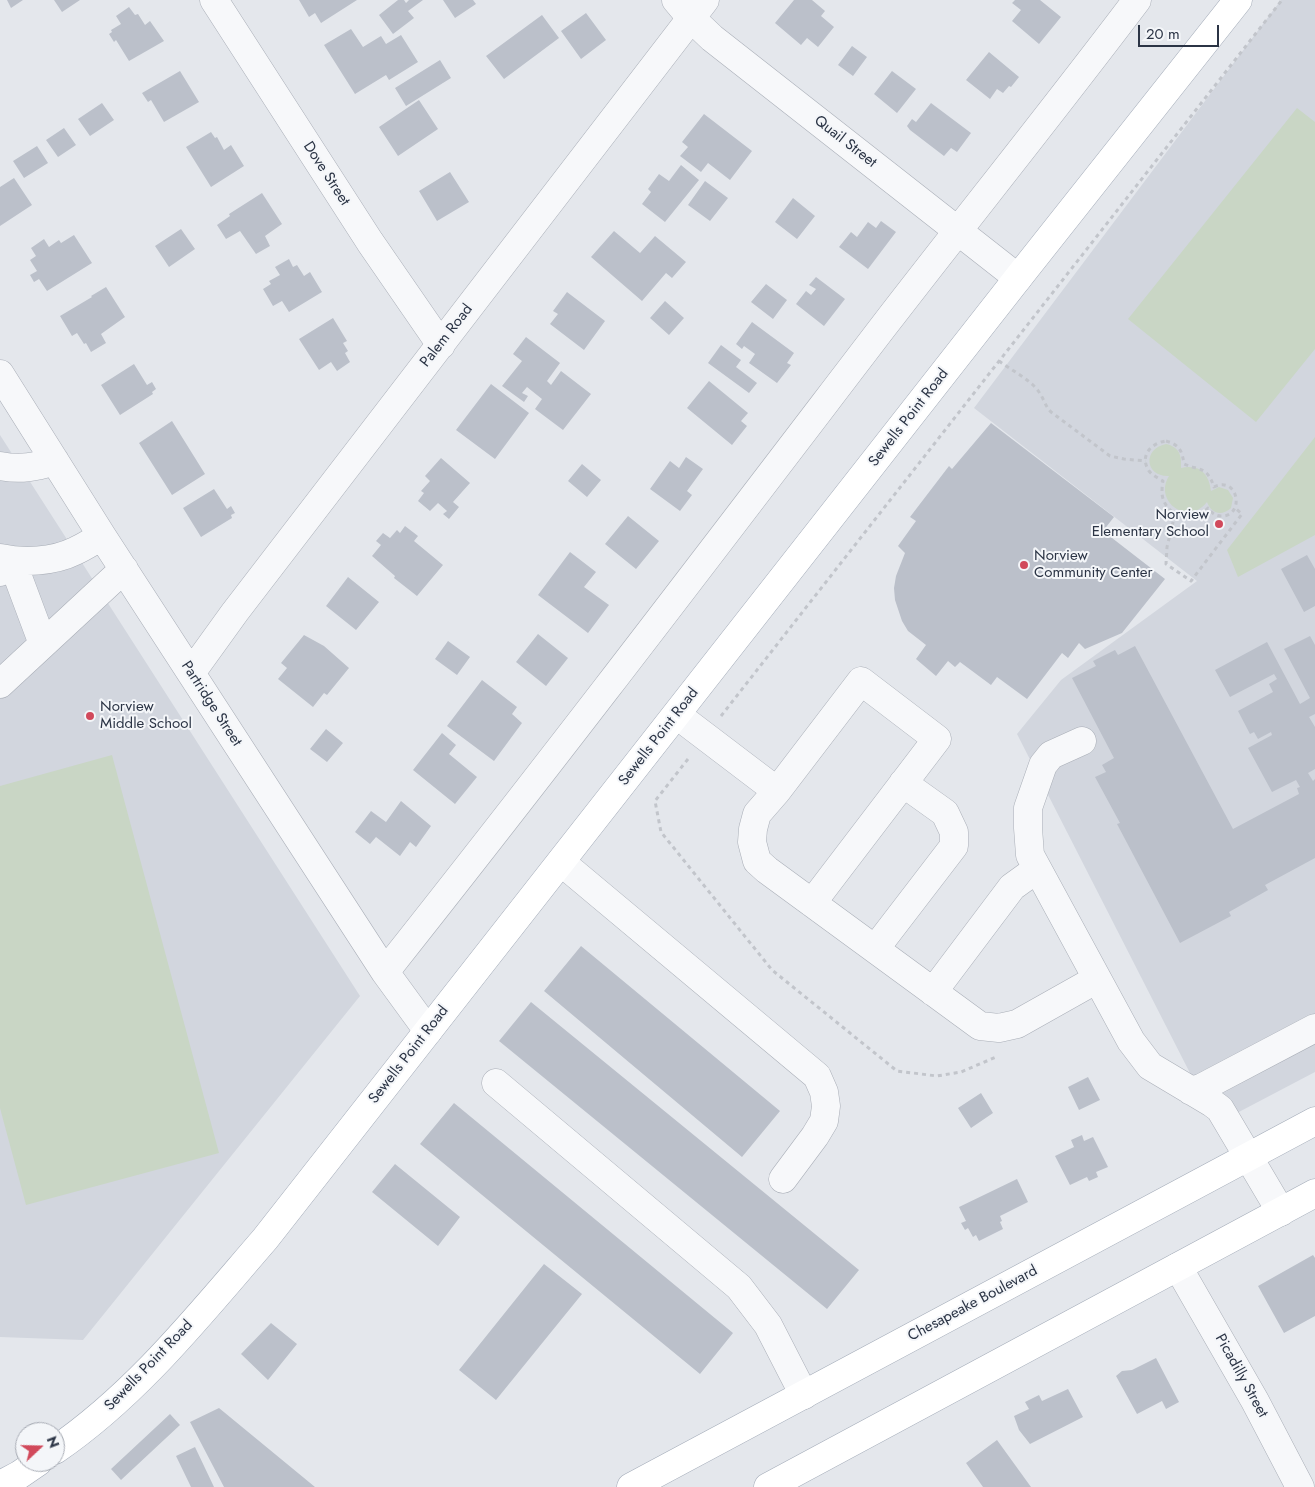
<!DOCTYPE html>
<html>
<head>
<meta charset="utf-8">
<style>
	body { margin:0 }
	#map { position:relative; width:1315px; height:1487px; overflow:hidden; background:#e4e7ec; font-family:Jost,sans-serif }
	canvas { display:block }
	.north { position:absolute; left:15px; top:1422px; width:50px; height:50px; box-sizing:border-box; background:#f4f6f9; border:1px solid #a4a8b1; border-radius:50%; rotate:69deg; font-size:14px; font-weight:700; line-height:20px; text-align:center; color:#2b3445 }
	.north::after { content:''; display:block; margin:auto; width:18px; height:22px; background:#d1495b; clip-path:polygon(50% 0,100% 100%,50% 72%,0 100%) }
	.scale { position:absolute; left:1138px; top:25px; width:81px; height:22px; box-sizing:border-box; border:2px solid #2b3445; border-top:0; padding-left:6px; font-size:15px; line-height:18px; white-space:nowrap; color:#2b3445; -webkit-text-stroke:4px #f4f6f9; paint-order:stroke }
</style>
</head>
<body>
<div id="map">
<canvas width="1315" height="1487"></canvas>
<div class="north">N</div>
<div class="scale">20 m</div>
</div>
<script>
const ctx = document.querySelector('canvas').getContext('2d');
ctx.lineJoin = 'round';
function fill(path, color) {
  ctx.fillStyle = color;
  ctx.fill(path, 'evenodd');
}
function strokePath(path, color, width, dash) {
  ctx.strokeStyle = color;
  ctx.lineWidth = width;
  ctx.lineCap = dash ? 'butt' : 'round';
  ctx.setLineDash(dash || []);
  ctx.stroke(path);
}
function drawText(font, color, halo, rows, align = 'center') {
  ctx.font = font + ' Jost,sans-serif';
  ctx.lineWidth = 4;
  ctx.setLineDash([]);
  ctx.textBaseline = 'middle';
  ctx.strokeStyle = halo;
  ctx.fillStyle = color;
  for (const [text, x, y, turn = 0] of rows) {
    ctx.save();
    ctx.translate(x, y);
    ctx.rotate((+turn || 0) * Math.PI / 180);
    ctx.textAlign = isNaN(turn) ? turn : align;
    if (halo) ctx.strokeText(text, 0, 0);
    ctx.fillText(text, 0, 0);
    ctx.restore();
  }
}
const built = new Path2D(`
	M1281,0H1315V1072L1216,1124L1017,734L1061,680L1197,581L974,408Z
	M0,435L360,996L83,1340L0,1337Z`);
const green = new Path2D(`
	M1297,108L1315,122V349L1256,422L1128,319Z
	M1315,437V535L1238,577L1227,550Z
	M1166,444C1179,447 1182,455 1181,468C1199,464 1209,473 1211,491L1219,487L1228,490L1233,498L1231,508C1221,517 1211,513 1207,502C1188,527 1153,501 1169,476C1145,477 1142,449 1166,444Z
	M112,755L219,1153L26,1205L0,1108V786Z`);
const building = new Path2D(`
	M7,0H23L11,8Z
	M54,0H80L62,12Z
	M299,0H357L321,23L315,13L309,17Z
	M398,0H404L406,3L409,0H423L408,11L414,18L393,34L379,15Z
	M443,0H473L476,4L455,18Z
	M794,0H812L825,11L821,16L834,27L818,47L807,38L801,45L775,23Z
	M1015,0H1040L1061,17L1039,44L1012,21L1021,10L1012,3Z
	M129,7L135,15L138,14L145,25L150,21L164,41L129,61L116,40L114,42L109,34L112,32L111,30L121,24L116,16Z
	M586,13L606,40L581,59L561,31Z
	M542,15L559,38L504,79L486,56Z
	M351,29L363,47L381,36L386,44L401,35L418,62L389,80L386,75L355,94L324,45Z
	M852,46L867,57L853,76L838,65Z
	M989,52L1019,77L1011,87L1009,86L1003,93L997,89L990,99L966,80Z
	M440,60L451,78L406,106L395,88Z
	M180,71L199,102L164,122L151,100L148,102L142,93Z
	M892,71L916,89L897,113L874,94Z
	M419,100L438,129L398,156L379,127Z
	M102,103L114,120L90,136L78,119Z
	M931,103L971,133L957,152L951,148L944,156L910,130L907,126L912,119L916,122Z
	M704,114L752,151L730,180L708,163L701,172L680,156L688,147L682,142Z
	M64,128L76,145L58,157L46,140Z
	M211,132L215,138L217,137L224,150L231,145L244,166L211,187L186,147Z
	M37,146L48,163L24,178L13,161Z
	M681,165L699,180L665,222L642,204L651,192L648,189L659,174L669,181Z
	M450,172L469,202L437,221L419,191Z
	M14,178L32,205L0,226V187Z
	M705,181L728,198L710,221L688,205Z
	M262,193L282,224L265,236L270,246L256,254L240,231L226,239L217,225L230,216L229,214Z
	M793,198L815,216L797,239L775,222Z
	M881,221L896,232L868,269L839,247L851,232L857,237L868,222L876,228Z
	M181,229L195,249L169,267L155,246Z
	M614,231L640,253L655,236L686,262L672,278L666,273L642,301L591,257Z
	M74,235L92,263L47,291L39,279L34,282L30,275L37,271L30,260L36,256L31,248L44,239L49,247L59,240L61,243Z
	M289,259L293,267L297,265L304,276L310,272L322,292L289,312L282,301L273,306L263,289L271,284L269,281L280,275L275,267Z
	M816,277L845,299L824,326L796,304L806,291L811,295L816,289L809,285Z
	M766,284L787,300L773,319L751,302Z
	M106,287L125,317L101,334L106,343L91,352L86,343L84,344L77,333L72,336L60,316L92,297L91,296Z
	M567,292L605,321L584,350L550,324L558,314L553,311Z
	M665,301L684,318L669,335L650,318Z
	M333,318L347,341L343,343L348,351L345,353L350,362L337,371L331,362L319,370L299,339Z
	M752,322L794,353L787,363L791,365L777,383L749,363L755,354L744,346L742,349L736,344Z
	M526,337L560,363L547,381L551,385L561,371L591,394L563,430L535,409L542,399L527,387L522,393L528,396L524,402L502,386L522,361L513,354Z
	M721,345L741,360L736,367L757,383L749,393L708,363Z
	M134,364L147,385L152,382L156,389L152,392L153,394L120,415L101,385Z
	M709,381L748,413L741,421L747,426L732,445L687,408Z
	M491,384L529,413L495,459L456,430Z
	M172,421L205,474L172,495L139,443Z
	M991,423L1114,517L1103,531L1165,579L1122,633L1085,649L1079,643L1068,658L1062,653L1027,699L997,677L991,685L960,662L955,667L948,661L936,676L916,659L926,645L908,631L902,621L895,600L894,588L896,576L905,553L898,546L916,521L910,517L949,466L952,469Z
	M686,457L703,469L687,491L692,495L680,511L650,489L670,461L679,468Z
	M441,458L470,483L453,502L459,507L449,519L443,514L447,511L438,503L430,511L418,501L424,493L421,491L430,481L425,476Z
	M582,464L601,480L587,497L568,481Z
	M214,489L227,509L231,506L235,513L231,515L232,518L201,537L183,508Z
	M628,516L659,541L636,569L605,544Z
	M405,526L418,536L414,541L443,565L417,596L394,578L395,576L372,556L381,545L376,541L383,533L390,538L397,530L400,533Z
	M570,552L596,572L584,587L609,605L588,633L538,595Z
	M1307,555L1315,569V606L1304,612L1281,569Z
	M348,577L379,602L356,630L326,606Z
	M538,634L568,658L546,686L516,662Z
	M304,635L324,646L349,668L327,695L324,693L313,707L278,679L287,668L281,663Z
	M1310,636L1315,645V714L1309,717L1315,727V769L1308,773L1313,781L1315,779V858L1265,885L1268,890L1229,912L1231,916L1180,943L1117,824L1120,823L1095,777L1106,772L1102,765L1114,758L1072,678L1096,666L1093,661L1115,650L1118,655L1135,646L1233,829L1299,794L1297,788L1300,787L1296,780L1272,792L1248,748L1272,735L1271,732L1258,739L1254,732L1250,734L1238,711L1273,692L1269,684L1277,679L1274,674L1230,697L1215,670L1267,642L1300,704L1310,698L1284,649Z
	M448,641L470,657L457,675L435,659Z
	M482,680L517,707L512,714L522,723L494,761L447,726Z
	M326,729L343,743L327,762L310,749Z
	M442,733L456,745L449,754L477,777L455,804L413,770Z
	M401,801L431,826L416,847L410,842L400,856L376,837L370,844L355,832L371,811L386,822Z
	M581,946L780,1111L742,1157L544,991Z
	M531,1002L859,1270L827,1309L499,1041Z
	M1088,1077L1100,1100L1079,1110L1068,1087Z
	M981,1093L993,1113L971,1128L958,1108Z
	M454,1103L733,1333L700,1374L420,1144Z
	M1082,1135L1084,1141L1093,1137L1108,1167L1096,1172L1098,1177L1089,1181L1087,1177L1070,1185L1055,1156L1074,1147L1071,1140Z
	M395,1164L460,1217L438,1246L372,1192Z
	M1017,1179L1028,1202L1000,1216L1002,1221L1000,1222L1003,1229L979,1241L976,1235L973,1237L968,1228L965,1230L961,1223L966,1221L959,1207Z
	M1313,1255L1315,1258V1316L1284,1333L1258,1286Z
	M544,1264L582,1294L496,1400L459,1370Z
	M271,1323L297,1344L268,1380L241,1354Z
	M1156,1358L1179,1402L1166,1409L1162,1401L1137,1414L1116,1376L1122,1371L1132,1370Z
	M1068,1389L1083,1417L1030,1444L1019,1430L1014,1416L1029,1409L1025,1402L1039,1395L1042,1401Z
	M219,1408L315,1487H224L190,1422Z
	M170,1414L180,1425L121,1480L111,1469Z
	M997,1440L1031,1487H983L966,1463Z
	M195,1447L214,1487H191L176,1456Z`);
const path = new Path2D(`
	M999,361C1011,370 1031,380 1039,392C1044,399 1045,406 1051,412L1110,456L1124,459L1146,461
	M1166,441C1180,445 1182,451 1184,464C1200,471 1207,466 1214,487C1239,475 1245,517 1221,516C1215,516 1212,513 1208,508C1205,511 1202,514 1198,515C1182,522 1164,511 1162,494C1162,490 1162,485 1163,481C1158,478 1152,475 1149,471C1139,456 1151,443 1166,441Z
	M1175,514L1167,547L1166,564L1191,581L1242,514L1235,508
	M721,716L1282,0
	M688,759L655,801L661,832L772,970L897,1071L937,1076L961,1072L996,1057`);
const minor = new Path2D(`
	M214,0L370,242L441,345
	M676,0L691,18L712,38L1018,278
	M0,374L102,536L385,972L428,1031
	M0,466C21,470 35,467 55,461
	M0,558C23,563 53,562 75,551C84,547 93,541 102,536
	M0,572L12,561L43,644
	M191,673L235,612L705,0
	M0,684L124,569
	M677,715L777,791L757,814L753,829L752,842L757,861L767,870L980,1026L999,1028L1017,1024L1097,979
	M1082,741L1051,755L1043,765L1028,808V828L1030,855L1131,1041L1150,1066L1212,1103L1220,1109L1281,1212
	M777,791L861,681L937,739L812,903
	M561,862L817,1076L824,1092L826,1106L824,1121L815,1136L783,1179
	M875,949L954,846V832L945,813L903,783
	M385,972C554,759 718,543 883,327C967,218 1054,110 1137,0
	M933,992L1012,887L1037,869
	M496,1083L739,1287L768,1325L804,1395
	M1191,1091L1201,1088L1315,1028
	M1178,1267L1255,1401L1300,1487`);
const major = new Path2D(`
	M55,1450C137,1394 200,1314 265,1239L1018,278L1238,0
	M0,1485L19,1475L38,1462
	M631,1487L1315,1121
	M768,1487L1315,1193`);
const markers = [
	[1219,524,5,"#d1495b"],
	[1024,565,5,"#d1495b"],
	[90,716,5,"#d1495b"]
];
const streetNames = [
	["Quail Street",845,142,38],
	["Dove Street",326,174,57],
	["Palem Road",447,336,-52],
	["Sewells Point Road",909,418,-52],
	["Partridge Street",211,704,57],
	["Sewells Point Road",659,737,-52],
	["Sewells Point Road",409,1055,-52],
	["Chesapeake Boulevard",973,1304,-28],
	["Sewells Point Road",149,1366,-46],
	["Picadilly Street",1241,1376,61]
];
const poiNames = [
	["Norview",1209,515,"right"],
	["Elementary School",1209,532,"right"],
	["Norview",1034,556],
	["Community Center",1034,573],
	["Norview",100,707],
	["Middle School",100,724]
];
fill(built, '#d2d6de');
fill(green, '#c9d6c5');
fill(building, '#bbc0ca');
strokePath(minor, '#a9aeb7', 29);
strokePath(major, '#a3abb8', 29);
strokePath(path, '#c2c5cb', 3, [4, 4]);
strokePath(minor, '#f7f8fa', 28);
strokePath(major, '#fff', 28);
for (const [x, y, r, color] of markers) {
  const dot = new Path2D();
  dot.arc(x, y, r, 0, 2 * Math.PI);
  ctx.fillStyle = color;
  ctx.fill(dot);
  strokePath(dot, '#f4f6f9', 2);
}
drawText('15px', '#2b3445', '#f4f6f9', streetNames);
drawText('15px', '#2b3445', '#f4f6f9', poiNames, 'left');
</script>
</body>
</html>
